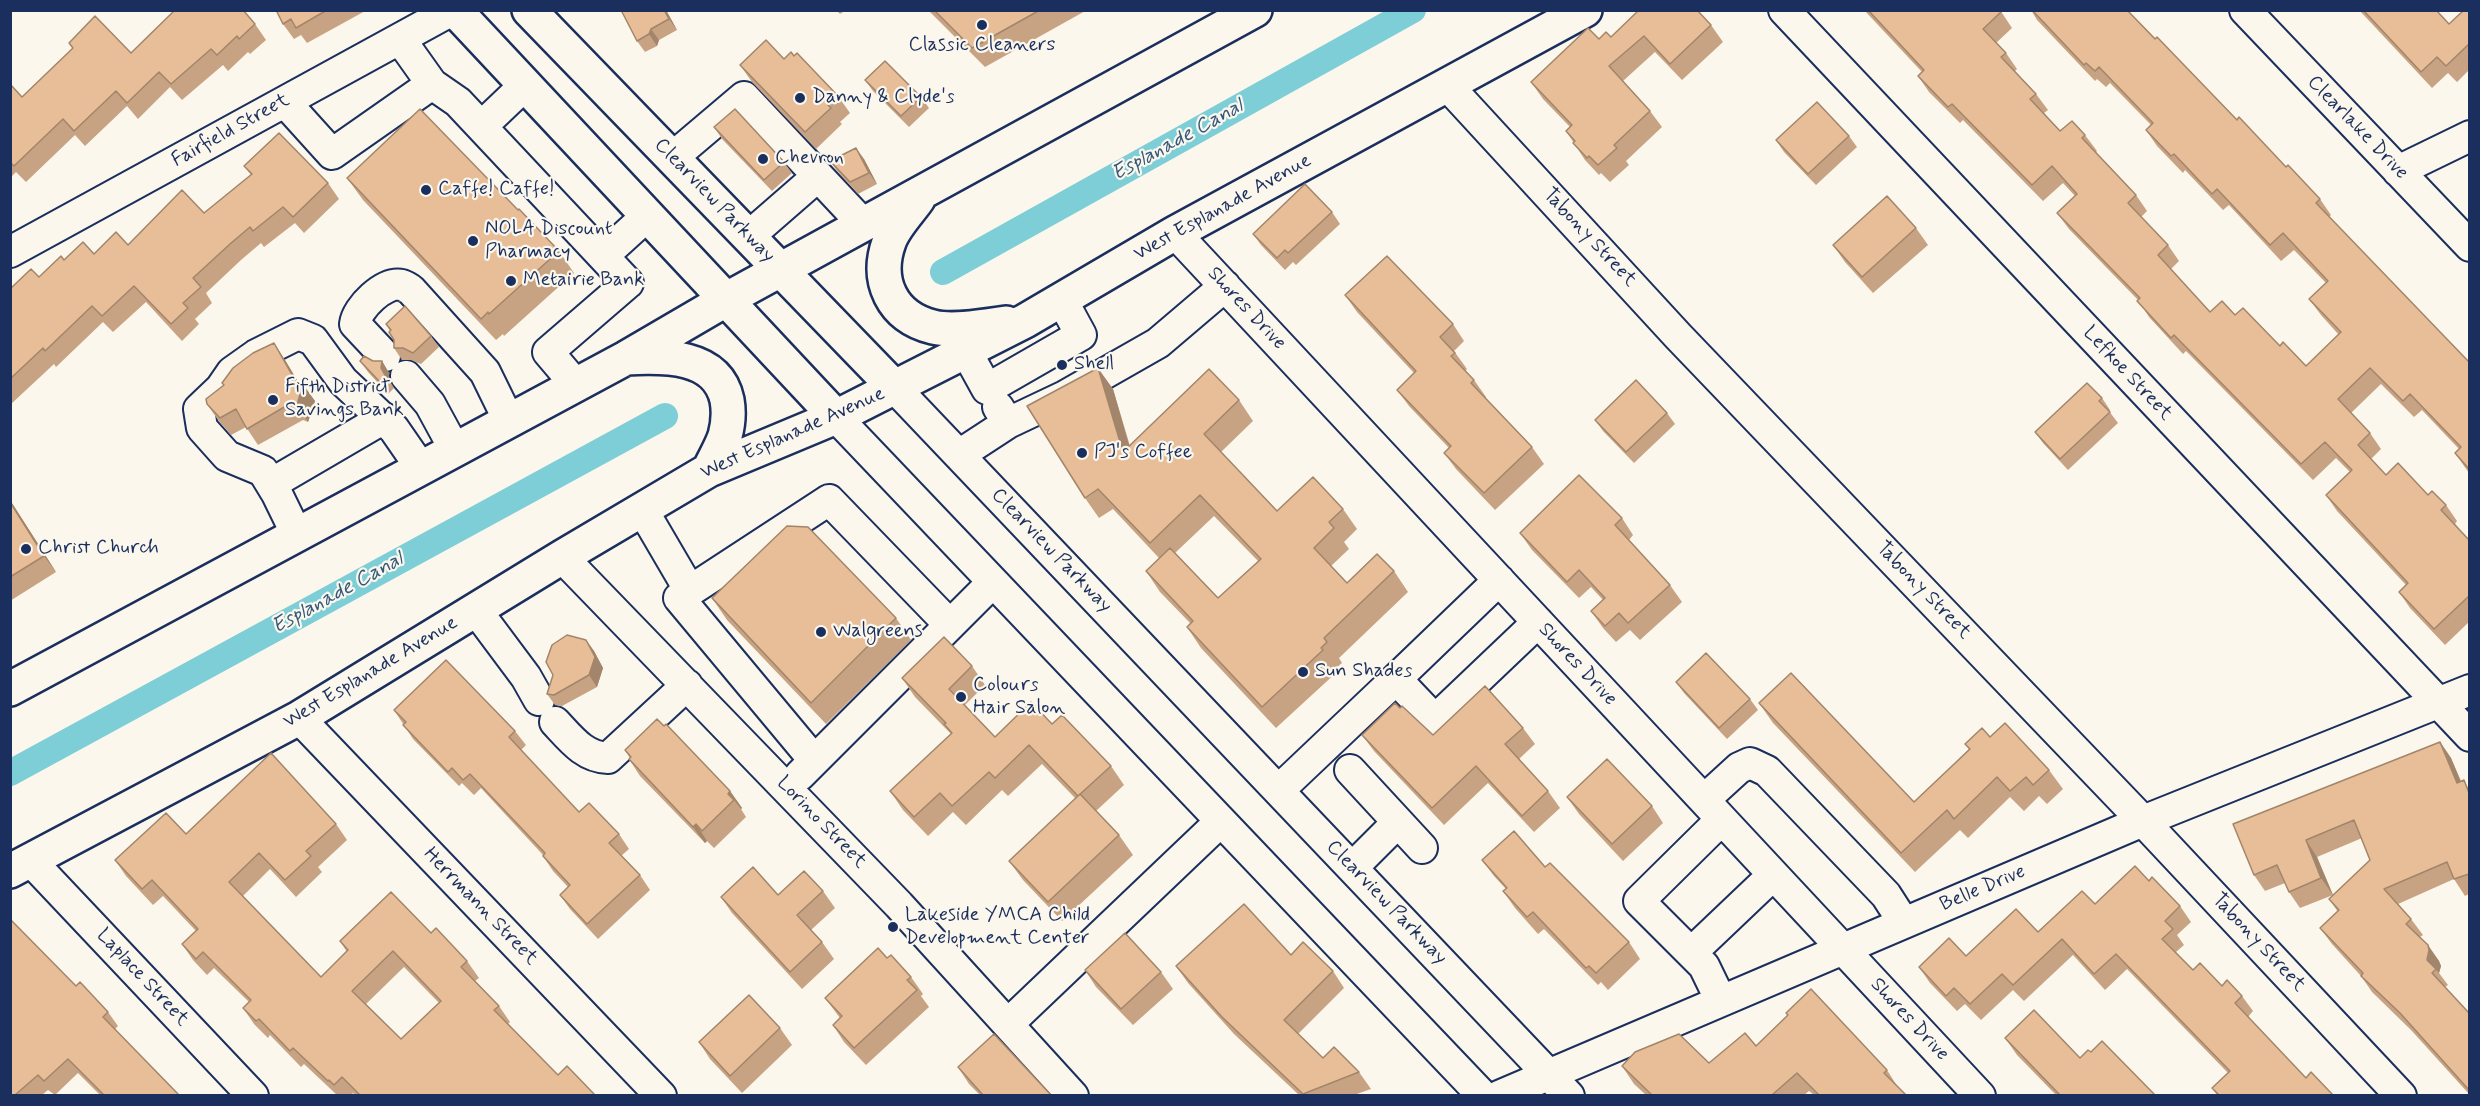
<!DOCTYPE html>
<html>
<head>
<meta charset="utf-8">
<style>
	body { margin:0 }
	#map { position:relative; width:2480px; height:1106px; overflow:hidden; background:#fbf7ec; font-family:Mynerve,sans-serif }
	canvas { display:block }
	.frame { position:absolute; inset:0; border:12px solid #1b2f5e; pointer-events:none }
</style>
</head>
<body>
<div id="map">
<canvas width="2480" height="1106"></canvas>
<div class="frame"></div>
</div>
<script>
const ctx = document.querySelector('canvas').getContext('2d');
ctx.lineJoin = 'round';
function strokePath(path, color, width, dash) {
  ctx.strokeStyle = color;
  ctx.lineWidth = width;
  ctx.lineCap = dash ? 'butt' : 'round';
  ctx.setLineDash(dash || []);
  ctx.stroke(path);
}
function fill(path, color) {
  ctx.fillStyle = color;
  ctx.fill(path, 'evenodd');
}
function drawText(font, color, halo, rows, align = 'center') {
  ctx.font = font + ' Mynerve,sans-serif';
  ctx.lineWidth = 4.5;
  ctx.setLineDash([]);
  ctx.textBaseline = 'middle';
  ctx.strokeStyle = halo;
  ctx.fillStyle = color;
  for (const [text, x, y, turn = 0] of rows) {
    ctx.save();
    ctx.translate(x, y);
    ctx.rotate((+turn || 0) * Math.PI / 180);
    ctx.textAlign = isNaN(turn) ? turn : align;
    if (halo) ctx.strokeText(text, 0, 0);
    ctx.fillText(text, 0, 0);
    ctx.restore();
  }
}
const canal = new Path2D(`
	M943,272L1413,10
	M10,773L665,416`);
const minor = new Path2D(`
	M1784,10L2470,736
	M2245,10L2470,246
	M432,84L458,102L628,283L548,352L576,385
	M1447,85L1678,336L2143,821L2401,1096
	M285,102L332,154L432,84L400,39
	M482,126L525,85
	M672,158L744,97L864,225
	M2398,171L2470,136
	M1175,233L1980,1096
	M748,237L818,176
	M10,252L452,10
	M603,256L648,215
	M966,351L987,389L1081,335L1062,300
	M385,356L355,324C357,308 384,281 402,285C403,285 410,289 411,290L485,372L509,421
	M406,376L430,404L455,450
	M895,388L1569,1096
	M836,417L1483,1096
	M1008,423L1065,396L1158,343L1225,286
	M959,455L1008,423L998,407
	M271,484L384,418
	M642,509L690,591
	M297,535L277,494L263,471L227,456L202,428L199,409L221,388L232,372L256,355L298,334L313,340L343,381L394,429L421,468
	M562,557L899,905L1073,1096
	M1499,580L1396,679L1435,720L1538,622
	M476,610L526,677L539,700
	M299,718L661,1096
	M555,722C571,739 584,757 608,758L687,685
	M814,760L679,598L829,500L950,625
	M1350,770L1398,822L1352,868
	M800,775L993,582
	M1279,790L1396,679
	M1704,800L1739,768L1750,763L1767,771L1886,895L1904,923
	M1398,822L1422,848
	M31,861L253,1096
	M1691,953L1773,875
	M1721,1001L1704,966L1639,901L1721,820
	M1008,1024L1221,821
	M1499,1096L2143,821L2470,690`);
const major = new Path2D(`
	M455,10L836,417
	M529,10L895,388
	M918,199C909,212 894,227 889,242C875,281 892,317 933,327C953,332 985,326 1006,323
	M626,358C663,356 717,354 727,400C729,411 728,425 725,436C721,448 714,459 709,470
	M10,689L626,358L727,299L1255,10
	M10,871L299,718L562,557L709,470L836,417L1025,321L1175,233L1585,10`);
const wall = new Path2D(`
	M175,10H243L255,24L266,40L250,54L248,52L228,71L223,65L182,100L170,87L138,119L127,106L85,146L75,135L26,182L16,172L10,178V84L22,97L73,49L69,43L131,53Z
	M276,10H367L307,43L301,35L294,39L283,24Z
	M621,10H666L677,30L659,40L657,46L645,52L637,41Z
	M836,10H846L840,14Z
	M928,10H1087L985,67Z
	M1864,10H2000L2012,28L1996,43L2006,53L2017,69L2015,71L2036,94L2048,110L2044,113L2060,131L2085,135L2097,151L2096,152L2136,195L2147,211L2141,217L2168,245L2179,261L2171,269L2210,312L2235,315L2280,346L2306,366L2339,335L2321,315L2309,299L2326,283L2294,250L2281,261L2229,205L2223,210L2185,170L2183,173L2157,146L2146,130L2151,125L2110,83L2106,87L2097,79L2095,81L2037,20L2031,10H2127L2237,120L2320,199L2331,215L2329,217L2469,362V473L2455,453L2459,449L2422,410L2414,417L2381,384L2351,413L2370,433L2381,449L2371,459L2386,475L2428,495L2446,505L2457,521L2455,524L2469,540V622L2445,645L2410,608L2399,592L2406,585L2337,511L2326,495L2350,472L2336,458L2313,480L2186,351L2183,354L2149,317L2138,300L2069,229L2057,213L2075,196L2063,183L2043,201L1963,120L1960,123L1929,92L1918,76L1922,72Z
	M2359,10H2436L2449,24L2469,10V70L2457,82L2448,73L2432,88Z
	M1711,25L1723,42L1682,80L1655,52L1623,81L1650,111L1662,127L1626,161L1629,165L1610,182L1601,173L1599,175L1585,160L1566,131L1570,127L1543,99L1531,82L1599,39Z
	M794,56L838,96L850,113L840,122L842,124L816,149L752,82L740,65L784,59Z
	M865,80L921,97L929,108L909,127L873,91Z
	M714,127L784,162L792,173L772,191L722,139Z
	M1849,136L1857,147L1816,185L1784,152L1776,140Z
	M864,159L877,184L858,194L838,172L830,161Z
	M244,166L328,183L339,199L304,233L295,223L264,247L261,243L241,260L206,293L212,303L195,319L199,324L182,341L146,302L113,332L103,322L56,367L54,364L10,405V289L39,277L64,260L94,254L128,245L204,213L251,175Z
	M347,178L518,210L559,251L574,273L504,336L503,334L496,340L363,200Z
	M1332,212L1340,224L1296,265L1293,262L1285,270L1261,245L1253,234Z
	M1916,228L1928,245L1873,293L1845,262L1833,245Z
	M1345,295L1453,324L1464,341L1454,351L1467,369L1465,371L1474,380L1486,397L1485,398L1532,447L1544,464L1495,510L1456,469L1444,453L1449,448L1409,406L1397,390L1414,373L1357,312Z
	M386,324L431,336L439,347L421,364L411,360H402L394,348V340L390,331Z
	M285,360L299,383L315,401L308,422L303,420L258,445L246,427L231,435L218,420L207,404L224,385Z
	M360,361H382L389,373V380L394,388L388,394L368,372Z
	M1113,389L1130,446L1239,400L1253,421L1221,452L1277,511L1343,509L1357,529L1344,542L1349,549L1331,566L1347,583L1394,571L1408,592L1339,658L1342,663L1336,668L1338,671L1276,728L1201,648L1187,627L1191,624L1160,592L1146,571L1159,558L1113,509L1099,518L1085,498ZM1214,516L1258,561L1218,598L1175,553Z
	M2102,398L2110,410L2109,411L2118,423L2068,470L2043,443L2035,432Z
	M1667,413L1675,424L1634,463L1603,431L1595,420Z
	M10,500L56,572L10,601Z
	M1622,518L1633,535L1629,540L1670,585L1682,602L1640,640L1630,630L1616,642L1603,628L1591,611L1603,600L1591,587L1579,598L1532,550L1520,533Z
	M712,598L896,618L911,640L826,724L727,620Z
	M586,640L594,651L603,668L597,687L562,706L555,705L547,694Z
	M972,666L985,685L965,705L995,737L1052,724L1111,766L1124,785L1096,811L1119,835L1133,855L1062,921L1023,880L1009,861L1076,799L1042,764L1008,796L1002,790L966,825L953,812L928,836L903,810L890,791L951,734L915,697L902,678Z
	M1676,682L1750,699L1758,710L1727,739L1684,693Z
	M1759,703L1914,802L1969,749L1965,744L1990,737L2049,770L2063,789L2047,804L2039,796L2024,811L2010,797L1968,838L1960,830L1915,872L1773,723Z
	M1400,708L1433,735L1523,728L1535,744L1519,759L1548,791L1560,808L1534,832L1488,783L1444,825L1374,751L1362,735Z
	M394,710L515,731L526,745L521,750L579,812L619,834L629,849L621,856L640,875L650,890L598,939L570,909L560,895L568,887L553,871L543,856V855L481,788L474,795L462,783L459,786L413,739Z
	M2440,742L2451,758L2461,781L2469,788V894L2465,896L2454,879L2398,904L2411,919L2423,935L2420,937L2439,961L2441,966L2439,973L2448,985L2445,987L2469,1013V1094L2411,1030L2372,992L2361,976L2332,944L2320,928L2338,912L2329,899L2370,860L2362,838L2317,857L2333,895L2300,908L2289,892L2285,883L2265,891L2254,875Z
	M625,750L730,791L742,808L741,809L746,817L714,848L707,841L705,843L640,776L629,759L630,758Z
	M1567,797L1652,806L1663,823L1623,861L1579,814Z
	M336,824L347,840L318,867L322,872L296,897L270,869L243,896L321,977L347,952L340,941L431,933L467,961L479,978L475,981L499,1006L510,1022L508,1024L558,1075L567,1066L595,1095H356L353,1093L351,1095H337L304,1064L301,1067L270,1035L268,1038L254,1024L243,1008L249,1002L214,968L207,975L193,960L182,944L196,931L163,896L153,905L126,876L115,860L186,834ZM404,967L439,1003L401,1039L366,1004Z
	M1482,860L1545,867L1629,942L1640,959L1608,990L1601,982L1598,985L1544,929L1538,934L1515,908L1503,891L1506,889L1494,876Z
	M2149,881L2180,906L2191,922L2177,935L2184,945L2176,952L2193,970L2222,986L2242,996L2253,1011L2248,1017L2306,1078L2333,1095H2217L2212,1088L2228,1073L2127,969L2105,990L2073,955L2024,1001L2013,990L1981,1020L1965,1004L1957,1011L1930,983L1919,967L1966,956L2038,932L2095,904Z
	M823,891L835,908L811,930L822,942L834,959L802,989L732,913L721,897L778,895Z
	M1291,955L1333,971L1344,988L1298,1034L1323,1058L1359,1072L1371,1089L1354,1095H1299L1234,1034L1188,983L1176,966Z
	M887,958L911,977L923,994L921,996L929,1007L866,1065L844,1042L833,1025L840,1018L825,998Z
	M1085,970L1161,972L1173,989L1133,1025L1096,987Z
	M76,986L108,1012L118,1026L115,1029L179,1095H100L78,1073L55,1095L48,1090L42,1095H10Z
	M1786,1013L1887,1070L1899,1089L1906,1095H1814L1809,1091L1804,1095H1646L1634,1084L1622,1066L1709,1063L1756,1046L1788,1016Z
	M780,1028L792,1045L742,1093L710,1059L699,1042Z
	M2005,1038L2080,1058L2091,1052L2155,1095H2056L2017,1055Z
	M958,1067L1051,1095H980L969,1084Z`);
const shadedWall = new Path2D(`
	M664,10H666L677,30L669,19Z
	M651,29L659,40L657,46L649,34Z
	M856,148L864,159L877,184L869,173Z
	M274,343L285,360L302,389L303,384L315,401L308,422L297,405Z
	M382,361L389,373V380L394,388L381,368Z
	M1098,368L1113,389L1137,473L1123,452Z
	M10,500L56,572L44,556L10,502Z
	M586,640L594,651L603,668L597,687L589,675Z
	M2440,742L2451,758L2468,799L2457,783Z
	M730,791L742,808L741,809L734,800L728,794Z
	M696,824L707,841L705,843L693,827Z
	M2306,840L2317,857L2333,895L2321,878Z
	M2428,945L2439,961L2441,966L2439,973L2427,960Z`);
const building = new Path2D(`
	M175,10H243L255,24L239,39L237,36L217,55L211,49L171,84L159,72L127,103L116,91L74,131L63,119L14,166L10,162V84L22,97L73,48L69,43L95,16L131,53Z
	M276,10H327L296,28L291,19L283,24Z
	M621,10H664L669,19L651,29L649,34L637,41Z
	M934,10H1040L972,48Z
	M1639,10H1697L1711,25L1670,64L1644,36L1609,66L1650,111L1614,145L1617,148L1598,165L1589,156L1587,158L1573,143L1575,141L1566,131L1572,125L1531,82L1588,28L1599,39L1606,32L1611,37Z
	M1868,10H2000L2001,12L1983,29L2006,53L2001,57L2036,94L2030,99L2060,131L2072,121L2085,135L2082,138L2136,195L2128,203L2168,245L2158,255L2210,312L2222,301L2235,315L2243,308L2280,346L2283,342L2306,366L2341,332L2309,299L2328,281L2283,233L2270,245L2217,189L2212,194L2174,154L2171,156L2146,130L2153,123L2099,67L2095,71L2086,63L2084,65L2032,10H2127L2155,39L2157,37L2237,120L2239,117L2286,167L2288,165L2320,199L2316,203L2469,362V469L2455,453L2461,447L2410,394L2403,401L2370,368L2338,399L2370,433L2358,445L2386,475L2398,463L2428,495L2432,491L2446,505L2441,510L2469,540V596L2434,629L2399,592L2408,583L2326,495L2352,470L2325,442L2301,464L2174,335L2171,338L2137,301L2140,298L2057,213L2077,194L2052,166L2032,185L1952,104L1948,107L1918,76L1924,70Z
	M2363,10H2436L2449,24L2464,10H2469V44L2446,66L2437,57L2421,72Z
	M766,40L784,59L791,52L794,56L797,53L838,96L828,105L831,108L805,132L740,65Z
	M885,61L921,97L901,116L865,80Z
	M1817,102L1849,136L1808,174L1776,140Z
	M420,109L518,210L519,209L559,251L489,314L488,312L481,319L347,178Z
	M735,109L784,162L764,180L714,127Z
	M279,133L328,183L293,217L283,207L253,231L250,227L230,244L193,278L201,287L183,303L188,308L171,324L134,286L102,316L92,306L45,351L43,348L10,379V289L31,269L39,277L61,256L64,260L83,242L94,254L116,232L128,245L182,190L204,213L252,174L244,166Z
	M856,148L869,173L850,182L830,161Z
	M1305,184L1332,212L1288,253L1285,250L1277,258L1253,234Z
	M1887,196L1916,228L1862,277L1833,245Z
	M1387,256L1453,324L1440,337L1455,353L1451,356L1474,380L1471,383L1532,447L1484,493L1444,453L1451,446L1397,390L1416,371L1345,295Z
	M405,306L431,336L413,353L403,348H394V340L389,332L391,330L386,324Z
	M274,343L296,382L303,384L297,405L291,403L247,429L236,409L220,418L207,404L206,399L224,385L222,383L233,368L253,353Z
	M364,356L373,361H382L381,368L386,377L380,382L360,361Z
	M1098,368L1123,452L1209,369L1239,400L1204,434L1277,511L1313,477L1343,509L1329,522L1334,528L1314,548L1347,583L1377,554L1394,571L1324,638L1327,642L1321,648L1323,650L1262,707L1187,627L1193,621L1146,571L1170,548L1218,598L1261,559L1200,495L1150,543L1098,489L1085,498L1027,406Z
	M1636,380L1667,413L1626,452L1595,420Z
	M2087,383L2102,398L2099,401L2110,412L2060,459L2035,432Z
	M1579,475L1622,518L1615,525L1670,585L1628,623L1619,613L1605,626L1591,611L1605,598L1579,570L1567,582L1520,533Z
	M10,502L44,556L10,577Z
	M787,526L808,527L896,618L811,703L712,598Z
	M567,635L586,640L595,657L589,675L554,695L547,694L553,675L546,662L552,645Z
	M944,637L972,666L949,689L995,737L1031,702L1052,724L1062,715L1111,766L1078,796L1029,745L995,778L989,772L952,806L940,793L914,817L890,791L952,733L944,724L946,723L902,678Z
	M1706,653L1750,699L1719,728L1676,682Z
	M446,660L515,731L509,737L579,812L589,803L619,834L609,843L640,875L587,924L560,895L570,885L543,856L545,853L470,774L463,780L452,768L448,772L403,725L406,722L394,710Z
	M1791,673L1914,802L1970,749L1965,744L1982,728L1990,737L2005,723L2049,770L2033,785L2026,777L2010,791L1997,777L1954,819L1947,810L1901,853L1759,703Z
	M1485,686L1523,728L1505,744L1548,791L1522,816L1476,766L1432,808L1362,735L1395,703L1400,708L1402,706L1433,735Z
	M657,719L664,726L666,724L730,791L728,794L734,800L702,831L696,824L693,827L629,759L631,757L625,750Z
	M2440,742L2457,783L2464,780L2469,793V874L2454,879L2447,862L2384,889L2411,919L2406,924L2428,945L2429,950L2427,960L2436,969L2432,973L2469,1013V1090L2400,1013L2361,976L2363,973L2320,928L2339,910L2329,899L2370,860L2354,820L2306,840L2321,878L2289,892L2277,865L2254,875L2233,824Z
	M271,753L336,824L306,851L311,856L285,880L259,853L229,882L321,977L348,950L340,941L391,892L431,933L436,928L467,961L461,967L499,1006L494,1010L558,1075L567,1066L595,1095H360L342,1077L334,1085L329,1080L328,1081L293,1048L290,1051L259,1019L256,1021L243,1008L251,1000L203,952L196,959L182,944L198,929L152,880L142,889L115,860L166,813L186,834ZM393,951L441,1001L401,1039L352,991Z
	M1607,759L1652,806L1612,844L1567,797Z
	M1080,794L1119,835L1048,902L1009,861Z
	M1514,831L1545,867L1550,863L1629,942L1596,973L1589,966L1586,968L1533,912L1527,917L1503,891L1507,888L1482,860Z
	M2135,866L2149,881L2152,877L2180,906L2165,921L2173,929L2162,939L2193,970L2200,963L2222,986L2227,980L2242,996L2235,1003L2306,1078L2311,1072L2333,1095H2219L2212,1088L2230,1071L2116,954L2094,974L2062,939L2013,985L2002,974L1970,1004L1954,988L1946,996L1919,967L1949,938L1966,956L2016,909L2038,932L2082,891L2095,904Z
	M753,867L778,895L804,871L823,891L797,915L822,942L790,972L721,897Z
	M1244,904L1291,955L1303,942L1333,971L1284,1020L1323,1058L1334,1047L1359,1072L1303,1094L1222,1017L1176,966Z
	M10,919L76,986L80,982L108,1012L103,1017L179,1095H104L68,1059L44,1081L38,1075L15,1095H10Z
	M1125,933L1161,972L1121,1009L1085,970Z
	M878,948L887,958L891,955L911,977L907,980L917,990L854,1048L833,1025L842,1016L825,998Z
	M1811,989L1887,1070L1884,1073L1906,1095H1819L1797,1073L1772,1095H1652L1622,1066L1635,1052L1679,1034L1709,1063L1745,1033L1756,1046L1788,1015L1786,1013Z
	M749,995L780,1028L730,1076L699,1042Z
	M2034,1010L2080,1058L2088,1050L2091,1052L2102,1041L2155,1095H2060L2005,1038Z
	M994,1034L1051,1095H983L958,1067Z`);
const markers = [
	[982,25,6,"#1b2f5e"],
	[800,98,6,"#1b2f5e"],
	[763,159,6,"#1b2f5e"],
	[426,190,6,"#1b2f5e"],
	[473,241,6,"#1b2f5e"],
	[511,281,6,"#1b2f5e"],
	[1062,365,6,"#1b2f5e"],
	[273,400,6,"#1b2f5e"],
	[1082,453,6,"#1b2f5e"],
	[26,549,6,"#1b2f5e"],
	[821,632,6,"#1b2f5e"],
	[1303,672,6,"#1b2f5e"],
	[961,697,6,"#1b2f5e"],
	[893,927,6,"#1b2f5e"]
];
const poiNames = [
	["Classic Cleaners",982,46,"center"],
	["Danny & Clyde's",812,98],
	["Chevron",775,159],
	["Caffe! Caffe!",438,190],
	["NOLA Discount",485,230],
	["Pharmacy",485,253],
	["Metairie Bank",523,281],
	["Shell",1074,365],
	["Fifth District",285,388],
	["Savings Bank",285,411],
	["PJ's Coffee",1094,453],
	["Christ Church",38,549],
	["Walgreens",833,632],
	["Sun Shades",1315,672],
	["Colours",973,686],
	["Hair Salon",973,709],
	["Lakeside YMCA Child",905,916],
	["Development Center",905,939]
];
const streetNames = [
	["Clearlake Drive",2357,128,46],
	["Fairfield Street",231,131,-29],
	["Clearview Parkway",714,201,46],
	["West Esplanade Avenue",1223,208,-29],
	["Tabony Street",1589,238,47],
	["Shores Drive",1246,309,47],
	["Lefkoe Street",2127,374,47],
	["West Esplanade Avenue",793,434,-24],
	["Clearview Parkway",1051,551,46],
	["Tabony Street",1923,591,46],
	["Shores Drive",1577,665,47],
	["West Esplanade Avenue",371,673,-31],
	["Lorino Street",821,823,46],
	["Belle Drive",1983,889,-23],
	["Clearview Parkway",1386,903,46],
	["Herrmann Street",480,907,46],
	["Tabony Street",2258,943,47],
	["Laplace Street",142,978,47],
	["Shores Drive",1909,1020,47]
];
const waterNames = [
	["Esplanade Canal",1178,141,-29],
	["Esplanade Canal",338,594,-29]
];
strokePath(canal, '#7dced6', 26);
strokePath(minor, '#1b2f5e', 34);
strokePath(major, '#1b2f5e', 38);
strokePath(minor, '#fbf7ec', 30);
strokePath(major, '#fbf7ec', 33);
fill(wall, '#c8a383');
fill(shadedWall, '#a2856a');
fill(building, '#e8be98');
strokePath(building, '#a2856a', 1.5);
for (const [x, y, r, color] of markers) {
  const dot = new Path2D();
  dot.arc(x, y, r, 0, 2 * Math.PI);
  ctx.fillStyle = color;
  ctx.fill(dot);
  strokePath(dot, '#fbf7ec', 2);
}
drawText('20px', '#1b2f5e', '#fbf7ec', poiNames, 'left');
drawText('20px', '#1b2f5e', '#fbf7ec', streetNames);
drawText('italic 21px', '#34577c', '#fbf7ec', waterNames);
</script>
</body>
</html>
